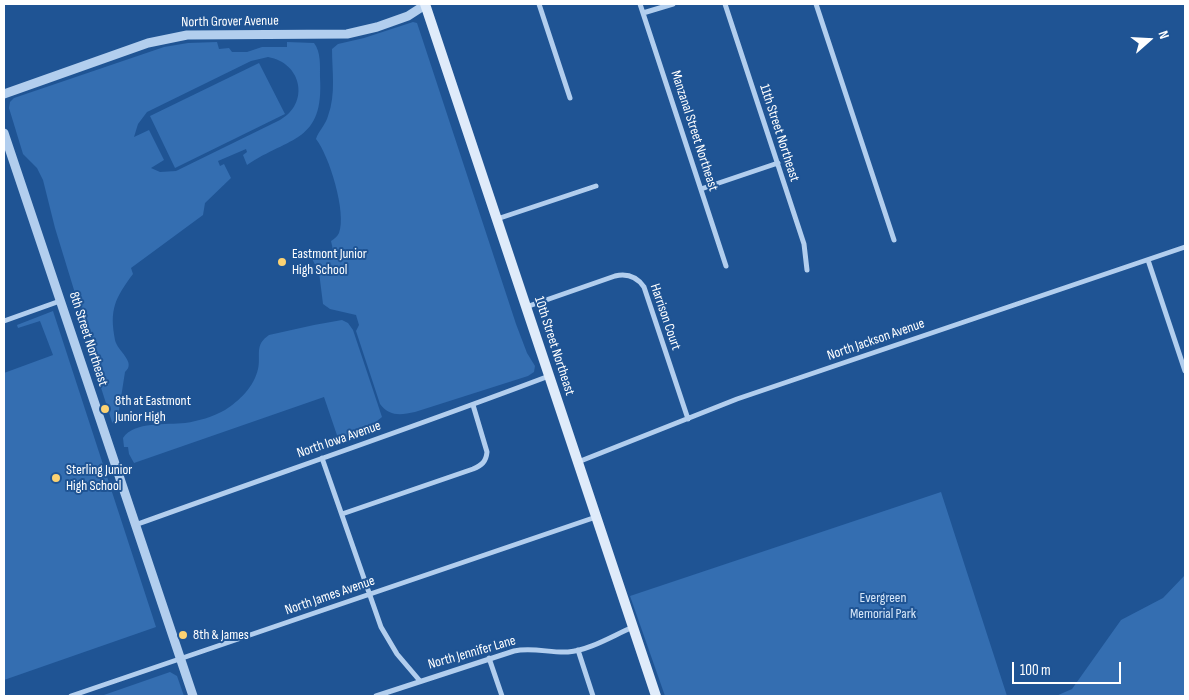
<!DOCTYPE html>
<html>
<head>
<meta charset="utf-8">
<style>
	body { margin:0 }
	#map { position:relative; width:1189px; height:700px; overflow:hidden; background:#1f5494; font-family:"Sofia Sans Condensed",sans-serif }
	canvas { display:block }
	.frame { position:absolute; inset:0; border:5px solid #fff; pointer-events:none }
	.north { position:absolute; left:1124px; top:15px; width:50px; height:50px; -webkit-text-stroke:4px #1f5494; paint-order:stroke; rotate:71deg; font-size:14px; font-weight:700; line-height:20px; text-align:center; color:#fff }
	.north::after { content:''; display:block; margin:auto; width:18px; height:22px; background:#fff; clip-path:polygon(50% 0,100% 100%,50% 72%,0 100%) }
	.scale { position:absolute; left:1012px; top:662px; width:109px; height:22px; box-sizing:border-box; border:2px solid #fff; border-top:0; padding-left:6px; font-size:15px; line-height:18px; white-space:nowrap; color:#fff; -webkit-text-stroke:4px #1f5494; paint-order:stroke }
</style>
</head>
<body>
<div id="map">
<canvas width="1189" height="700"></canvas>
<div class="frame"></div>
<div class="north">N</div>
<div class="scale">100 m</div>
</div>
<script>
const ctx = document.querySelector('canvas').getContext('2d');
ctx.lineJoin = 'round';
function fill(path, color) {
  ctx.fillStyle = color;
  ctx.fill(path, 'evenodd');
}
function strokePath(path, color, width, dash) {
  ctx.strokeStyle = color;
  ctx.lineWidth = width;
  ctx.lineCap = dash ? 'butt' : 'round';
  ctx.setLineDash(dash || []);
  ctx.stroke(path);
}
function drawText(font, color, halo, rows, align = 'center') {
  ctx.font = font + ' "Sofia Sans Condensed",sans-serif';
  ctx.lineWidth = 4;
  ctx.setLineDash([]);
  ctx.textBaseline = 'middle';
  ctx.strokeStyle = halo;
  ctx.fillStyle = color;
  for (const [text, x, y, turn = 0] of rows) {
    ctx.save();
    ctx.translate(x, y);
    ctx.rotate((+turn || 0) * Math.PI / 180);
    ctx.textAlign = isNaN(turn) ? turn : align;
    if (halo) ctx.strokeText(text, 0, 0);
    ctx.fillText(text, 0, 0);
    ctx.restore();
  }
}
const green = new Path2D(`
	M413,22L417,23L423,41L516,324L527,353L535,366L534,372L528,376L415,412C401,415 390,417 380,404L356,331L359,325L356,315L330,309L323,304L319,272L310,255L321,254L333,250L331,241C334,239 337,237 339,233C347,213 329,155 316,139C318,132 326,124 328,116C336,94 332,71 332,49L338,44L364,38Z
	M217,42L219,49L229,48L232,52H247L262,47H287V42L314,43C321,52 320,66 320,77C324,143 290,136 247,165L243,155L247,152L246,149L218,161L220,166L224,164L231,178L205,203L203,215L131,268L133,274C115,298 109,310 115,340C117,351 137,362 125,372L117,423L115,425L112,422L96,372L100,366L97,353L78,303L55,228L43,180L37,168L23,154L9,108L10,102L14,98L164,47L188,43ZM268,57C302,63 310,103 280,120L176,171L160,172L151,168L164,160L149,130L134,137L138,124L147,112L251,61Z
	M259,63L285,114L175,168L150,116Z
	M53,311L156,627L4,680V373L53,355L40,321L18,328L17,325Z
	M342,320L348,323L353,330L382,417L362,433L339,441L324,397L134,463L129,454L128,447H124L123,438C134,421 167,425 185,423C199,421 212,417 225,410C239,401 254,387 258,369C261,355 254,345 269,335L314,325Z
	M941,492L1007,696H665L630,596Z
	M1185,575V696H1056L1072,689L1121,620L1163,598Z
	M170,672L177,676L184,696H101Z`);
const minor = new Path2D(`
	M539,4L570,98
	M640,4L726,266
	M725,4L804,244L807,270
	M816,4L894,240
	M643,13L673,4
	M701,189L778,163
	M497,219L596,186
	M1148,260L1185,371
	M526,307L615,276C628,273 637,277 644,287L688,419
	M4,321L60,301
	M322,458L381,627L397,654L420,681
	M578,462L737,399L1185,247
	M342,514L473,469C482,465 486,462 487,452L473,405
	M135,525C273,475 412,428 549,376
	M578,650L593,696
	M489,658L502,696
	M71,696L596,517
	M376,696L514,651C532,647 550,653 568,652C590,650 612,636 633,627`);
const tertiary = new Path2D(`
	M4,94L148,43L187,35L347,34L377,27L408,16L425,5
	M4,133L193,696`);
const secondary = new Path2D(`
	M425,4L656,696`);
const markers = [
	[282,262,5,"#fcd272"],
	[105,409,5,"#fcd272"],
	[56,478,5,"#fcd272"],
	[183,635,5,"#fcd272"]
];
const streetNames = [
	["North Grover Avenue",230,22,-1],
	["Manzanal Street Northeast",694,131,72],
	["11th Street Northeast",779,133,72],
	["Harrison Court",665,317,71],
	["8th Street Northeast",88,339,72],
	["North Jackson Avenue",876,340,-19],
	["10th Street Northeast",554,346,72],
	["North Iowa Avenue",339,440,-19],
	["North James Avenue",330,596,-19],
	["North Jennifer Lane",472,653,-16]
];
const poiNames = [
	["Eastmont Junior",292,254],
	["High School",292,270],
	["8th at Eastmont",115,401],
	["Junior High",115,417],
	["Sterling Junior",66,470],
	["High School",66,486],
	["8th & James",193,635]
];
const parkNames = [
	["Evergreen",883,598],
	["Memorial Park",883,614]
];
fill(green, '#346eb1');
strokePath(minor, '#b2ceee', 5);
strokePath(tertiary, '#b2ceee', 9);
strokePath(secondary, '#dfebfa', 10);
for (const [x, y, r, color] of markers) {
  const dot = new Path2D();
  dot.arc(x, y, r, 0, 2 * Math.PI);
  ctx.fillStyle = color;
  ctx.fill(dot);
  strokePath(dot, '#1f5494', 2);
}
drawText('14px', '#fff', '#1f5494', streetNames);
drawText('14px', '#fff', '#1f5494', poiNames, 'left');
drawText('14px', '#d8e8fa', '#1f5494', parkNames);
</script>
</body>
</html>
